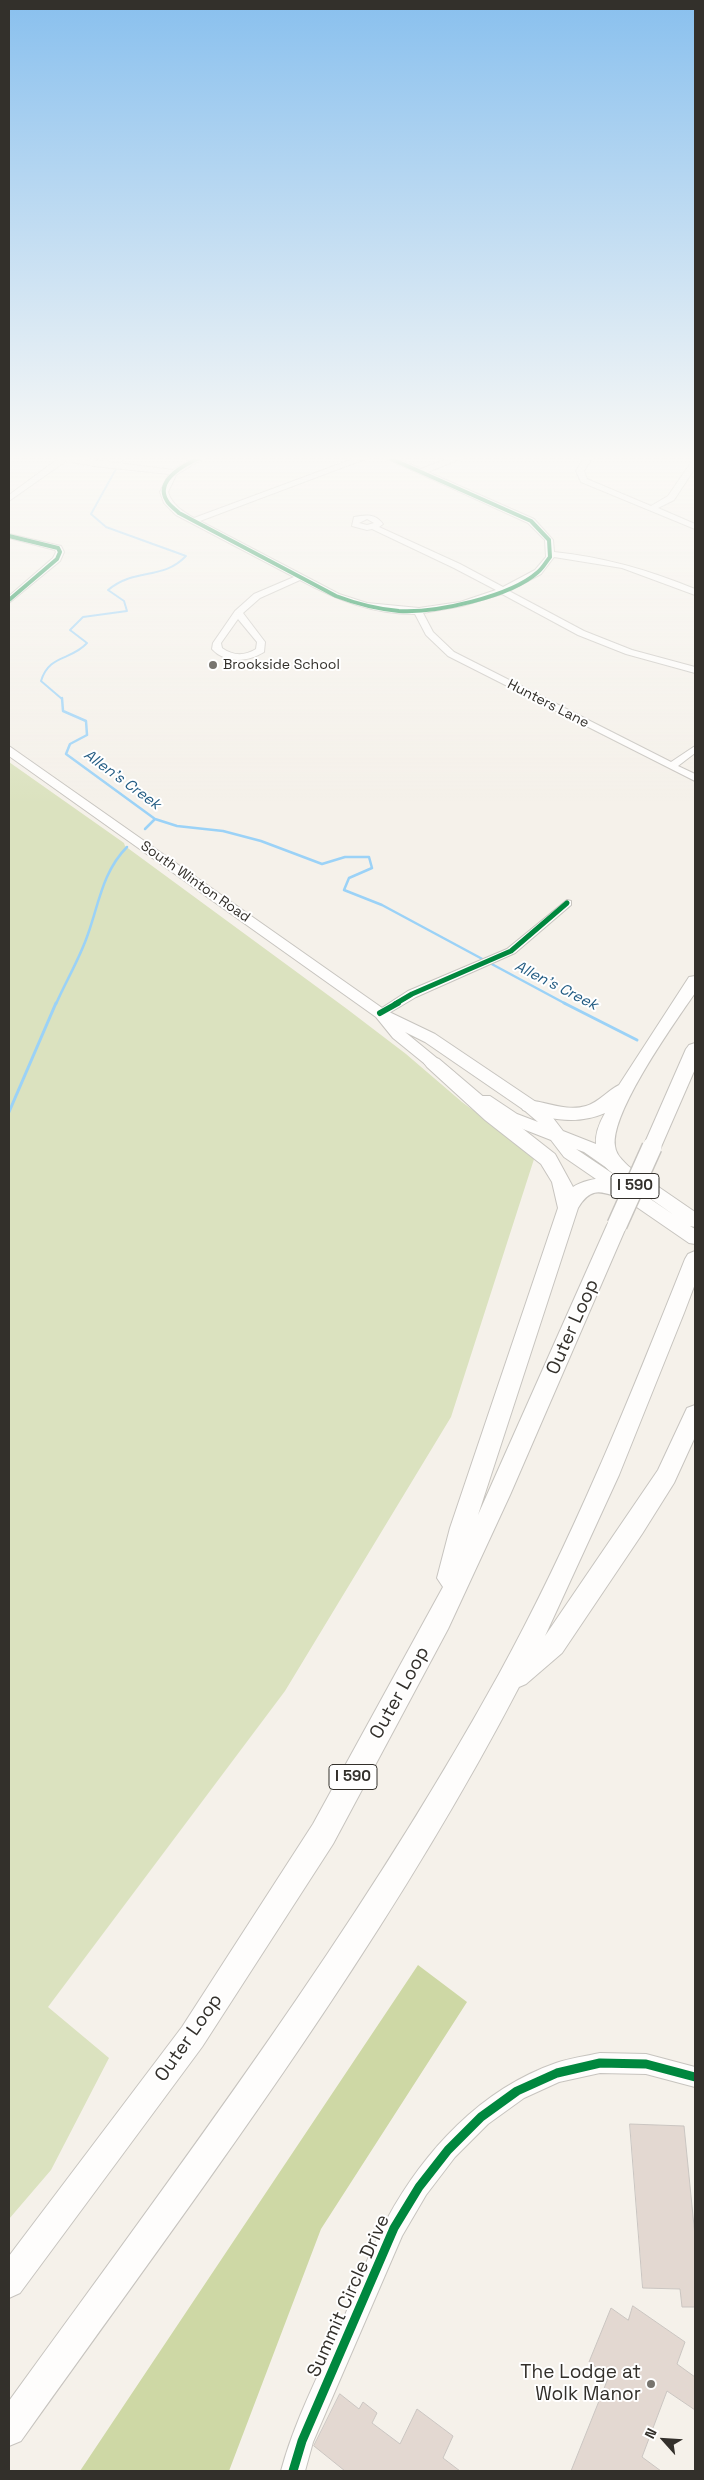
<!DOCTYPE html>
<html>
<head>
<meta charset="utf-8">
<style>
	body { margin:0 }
	#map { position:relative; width:704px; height:2480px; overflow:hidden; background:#f5f1ea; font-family:"Space Grotesk",sans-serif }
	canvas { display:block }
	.frame { position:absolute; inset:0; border:10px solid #33302b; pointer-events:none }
	.north { position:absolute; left:639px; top:2415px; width:50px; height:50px; -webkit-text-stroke:4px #fff; paint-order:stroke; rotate:296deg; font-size:14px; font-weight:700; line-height:20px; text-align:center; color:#33302b }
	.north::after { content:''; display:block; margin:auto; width:18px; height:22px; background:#33302b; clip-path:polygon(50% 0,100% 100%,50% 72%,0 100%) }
</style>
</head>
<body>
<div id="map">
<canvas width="704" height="2480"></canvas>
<div class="frame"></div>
<div class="north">N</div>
</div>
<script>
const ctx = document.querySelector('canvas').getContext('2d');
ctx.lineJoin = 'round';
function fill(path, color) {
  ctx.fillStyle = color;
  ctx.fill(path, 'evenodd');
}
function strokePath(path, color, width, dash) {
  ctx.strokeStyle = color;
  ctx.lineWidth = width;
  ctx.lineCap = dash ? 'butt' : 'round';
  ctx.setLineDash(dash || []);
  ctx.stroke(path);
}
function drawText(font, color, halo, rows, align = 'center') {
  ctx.font = font + ' "Space Grotesk",sans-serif';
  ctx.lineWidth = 4;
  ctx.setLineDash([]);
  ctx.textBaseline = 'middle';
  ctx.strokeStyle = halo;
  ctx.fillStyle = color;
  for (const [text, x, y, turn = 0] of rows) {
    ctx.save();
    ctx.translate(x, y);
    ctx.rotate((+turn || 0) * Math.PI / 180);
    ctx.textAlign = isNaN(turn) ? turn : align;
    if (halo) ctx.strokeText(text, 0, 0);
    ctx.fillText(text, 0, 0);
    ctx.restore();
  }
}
const green = new Path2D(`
	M9,762L124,843L125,846L347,1009L406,1054L462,1102L535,1156L451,1417L285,1691L48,2007L109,2058L51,2170L9,2219Z`);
const forest = new Path2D(`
	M418,1965L467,2002L321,2229L229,2471H80Z`);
const streamFar2 = new Path2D(`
	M123,460L124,456
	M62,699L41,681C49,654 71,661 87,643L70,630L83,617L127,611L124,601L108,590C136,567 162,581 186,556L106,527L91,514L116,469`);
const streamFar1 = new Path2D(`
	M62,698L63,711L86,721L87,735L70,744L66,754L155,819L177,826L223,831L261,841L322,864L345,857H369L372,868L349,878L344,890L382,905L566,1004
	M145,829L155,819
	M56,1004C66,981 80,958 88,934C99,903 103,871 127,847`);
const stream = new Path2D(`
	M564,1003L637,1040
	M9,1112L56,1003`);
const building = new Path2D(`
	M630,2124L684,2126L695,2236V2307H682L680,2289L643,2288Z
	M633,2306L685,2342L677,2364L695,2377V2410L667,2391L642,2457L661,2471H571L609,2376L589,2362L611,2308L628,2320Z
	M340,2394L359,2409L363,2402L377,2413L372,2423L400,2444L417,2409L453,2436L443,2458L460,2471H345L314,2446Z`);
const minor = new Path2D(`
	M62,456L173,470L196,456H207L176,475L168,492C172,505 182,511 194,518L361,456H373L200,521L339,594L367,603L419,608L460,602L496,590L454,568L372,529L367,530L352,526L354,517C366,515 375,513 383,524L379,527L460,564L503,587L535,570L546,557L545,540L528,523L381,456H392L421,469L455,456H467L428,472L534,519L553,540L554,552C604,557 649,570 695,589V595L622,568L554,557L541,574L509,591L584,631L632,650L695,667V673L626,654L578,635L502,594L462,606L423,613L433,632L454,652L671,762L695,746V753L678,766L695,774V781L448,656L426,635L415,614C372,614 337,600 300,580L260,598L243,613L265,642L264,652C248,662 226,664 212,649L213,643L235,611L254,594L294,577L176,515L164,503L160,492L169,474L94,466L66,461L9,501V495ZM367,519L374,523L367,525L359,523ZM238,619L257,642L256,649C245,656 233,656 222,648L221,643Z
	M585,456H593L584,471L587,479L651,506L668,496L692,461H695V468L674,500L658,508L695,524V529L581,482L576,471Z
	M9,534L61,546L64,552L60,561L9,603V596L53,558L56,552L55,550L9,538Z
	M567,900L571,901V905L515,953L416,997L384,1016H376L374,1013L408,991L507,949Z
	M600,2053L646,2054L695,2067V2087L646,2074L600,2073L559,2082L524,2098L488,2124L455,2157L426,2195L402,2236L313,2442L305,2471H281C294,2422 319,2374 340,2327C355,2292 368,2253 387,2219C424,2151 481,2089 556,2063C570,2058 586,2056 600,2053Z`);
const major = new Path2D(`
	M9,746L385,1010L435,1034L536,1102L550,1114L563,1131L596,1144L695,1212V1227L690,1226L695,1229V1244L689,1243L564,1157L551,1140L505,1122L478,1104L476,1100L478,1096H490L517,1114L538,1122L524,1110L425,1042L405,1032L455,1073L453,1077H441L393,1038L376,1017L9,756ZM576,1149L584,1152L674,1215Z`);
const highway = new Path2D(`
	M695,976V993C675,1022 610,1113 615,1146C616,1157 626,1162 632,1171L629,1176C613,1181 596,1160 596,1144C595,1133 600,1122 605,1113C577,1125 551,1120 523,1110L521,1106L523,1102C539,1097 562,1113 586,1106C599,1102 607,1091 619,1085L689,977Z
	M695,1043V1069L661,1147L659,1152L652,1154L645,1152L643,1147L686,1049L689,1045Z
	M433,1057L439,1059L499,1110L555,1154L573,1187C589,1176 627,1173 638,1192L635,1197C612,1204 597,1176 578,1208L478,1515L607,1225L610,1220L617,1218L624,1220L627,1225L510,1495L448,1629L333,1844L202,2047L20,2293L9,2298V2256L182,2027L313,1824L443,1587L437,1578L450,1528L558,1208L552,1182L541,1164L485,1120L427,1067L424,1063L427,1059Z
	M695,1251V1284L684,1313L619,1475L545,1636L658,1470L687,1408L695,1405V1437L674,1483L642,1534L562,1653L526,1684L519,1687C380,1954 195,2197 21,2441L9,2446V2401C180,2165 358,1930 499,1674C572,1541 629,1400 685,1259L688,1254Z`);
const highwayBridge = new Path2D(`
	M617,1225L652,1147`);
const cyclewayFar3 = new Path2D(`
	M203,456C188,463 153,479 167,501C170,506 175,509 179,513L336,596C357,604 377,609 399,611C436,613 510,597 538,572C543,568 546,562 550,557L549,540L531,521L385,456
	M9,536L58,548L60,552L57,559L9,600`);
const cyclewayFar2 = new Path2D(`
	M395,1004L412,994L511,951L567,903`);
const cyclewayFar1 = new Path2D(`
	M380,1013L398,1003`);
const cycleway = new Path2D(`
	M293,2471L302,2441L394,2228L419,2187L448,2150L481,2117L517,2091L557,2073L600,2063L646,2064L695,2077`);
const markers = [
	[213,665,5,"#77746e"],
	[651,2384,5,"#77746e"]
];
const farPoinames = [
	["Brookside School",223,665]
];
const farStreetnames = [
	["Hunters Lane",548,704,27],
	["South Winton Road",195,882,35]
];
const farWaternames = [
	["Allen's Creek",122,780,36],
	["Allen's Creek",556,986,27]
];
const shields = [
	[635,1186,48],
	[353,1777,48]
];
const shieldNames = [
	["I 590",635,1186],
	["I 590",353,1777]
];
const nearStreetnames = [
	["Outer Loop",573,1327,-66],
	["Outer Loop",400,1693,-61],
	["Outer Loop",189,2038,-55],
	["Summit Circle Drive",349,2296,-66]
];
const nearPoinames = [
	["The Lodge at",641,2373],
	["Wolk Manor",641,2395]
];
fill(green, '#dbe2bf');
fill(forest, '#ced8a5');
strokePath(streamFar2, '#9bd2f7', 2);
strokePath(streamFar1, '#9bd2f7', 2.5);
strokePath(stream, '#9bd2f7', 3);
fill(building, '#e3d8d1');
strokePath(building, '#cac5c1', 1);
strokePath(minor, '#c7c4bf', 2);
strokePath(major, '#c7c4bf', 2);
strokePath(highway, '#c7c4bf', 2);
fill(minor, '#fefdfc');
fill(major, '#fefdfc');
fill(highway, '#fefdfc');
strokePath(highwayBridge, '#c7c4bf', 22, []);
strokePath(highwayBridge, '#fefdfc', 19);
strokePath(cyclewayFar3, '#00873e', 4);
strokePath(cyclewayFar2, '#00873e', 5);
strokePath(cyclewayFar1, '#00873e', 6);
strokePath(cycleway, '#00873e', 9);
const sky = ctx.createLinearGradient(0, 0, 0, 804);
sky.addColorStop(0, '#89c0ee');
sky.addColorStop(0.57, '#faf9f6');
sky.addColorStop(1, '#faf9f600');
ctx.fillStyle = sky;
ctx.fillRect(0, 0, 704, 804);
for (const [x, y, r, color] of markers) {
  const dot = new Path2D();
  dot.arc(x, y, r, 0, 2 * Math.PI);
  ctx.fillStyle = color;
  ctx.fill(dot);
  strokePath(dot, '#fff', 2);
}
drawText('14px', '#33302b', '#fff', farPoinames, 'left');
drawText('14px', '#33302b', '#fff', farStreetnames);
drawText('italic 15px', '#235c83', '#fff', farWaternames);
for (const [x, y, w] of shields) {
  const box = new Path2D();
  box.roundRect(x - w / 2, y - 12.5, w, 25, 4);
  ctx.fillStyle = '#fff';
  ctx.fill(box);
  strokePath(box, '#33302b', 1);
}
drawText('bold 15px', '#33302b', null, shieldNames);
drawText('19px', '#33302b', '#fff', nearStreetnames);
drawText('19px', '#33302b', '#fff', nearPoinames, 'right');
</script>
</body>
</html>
